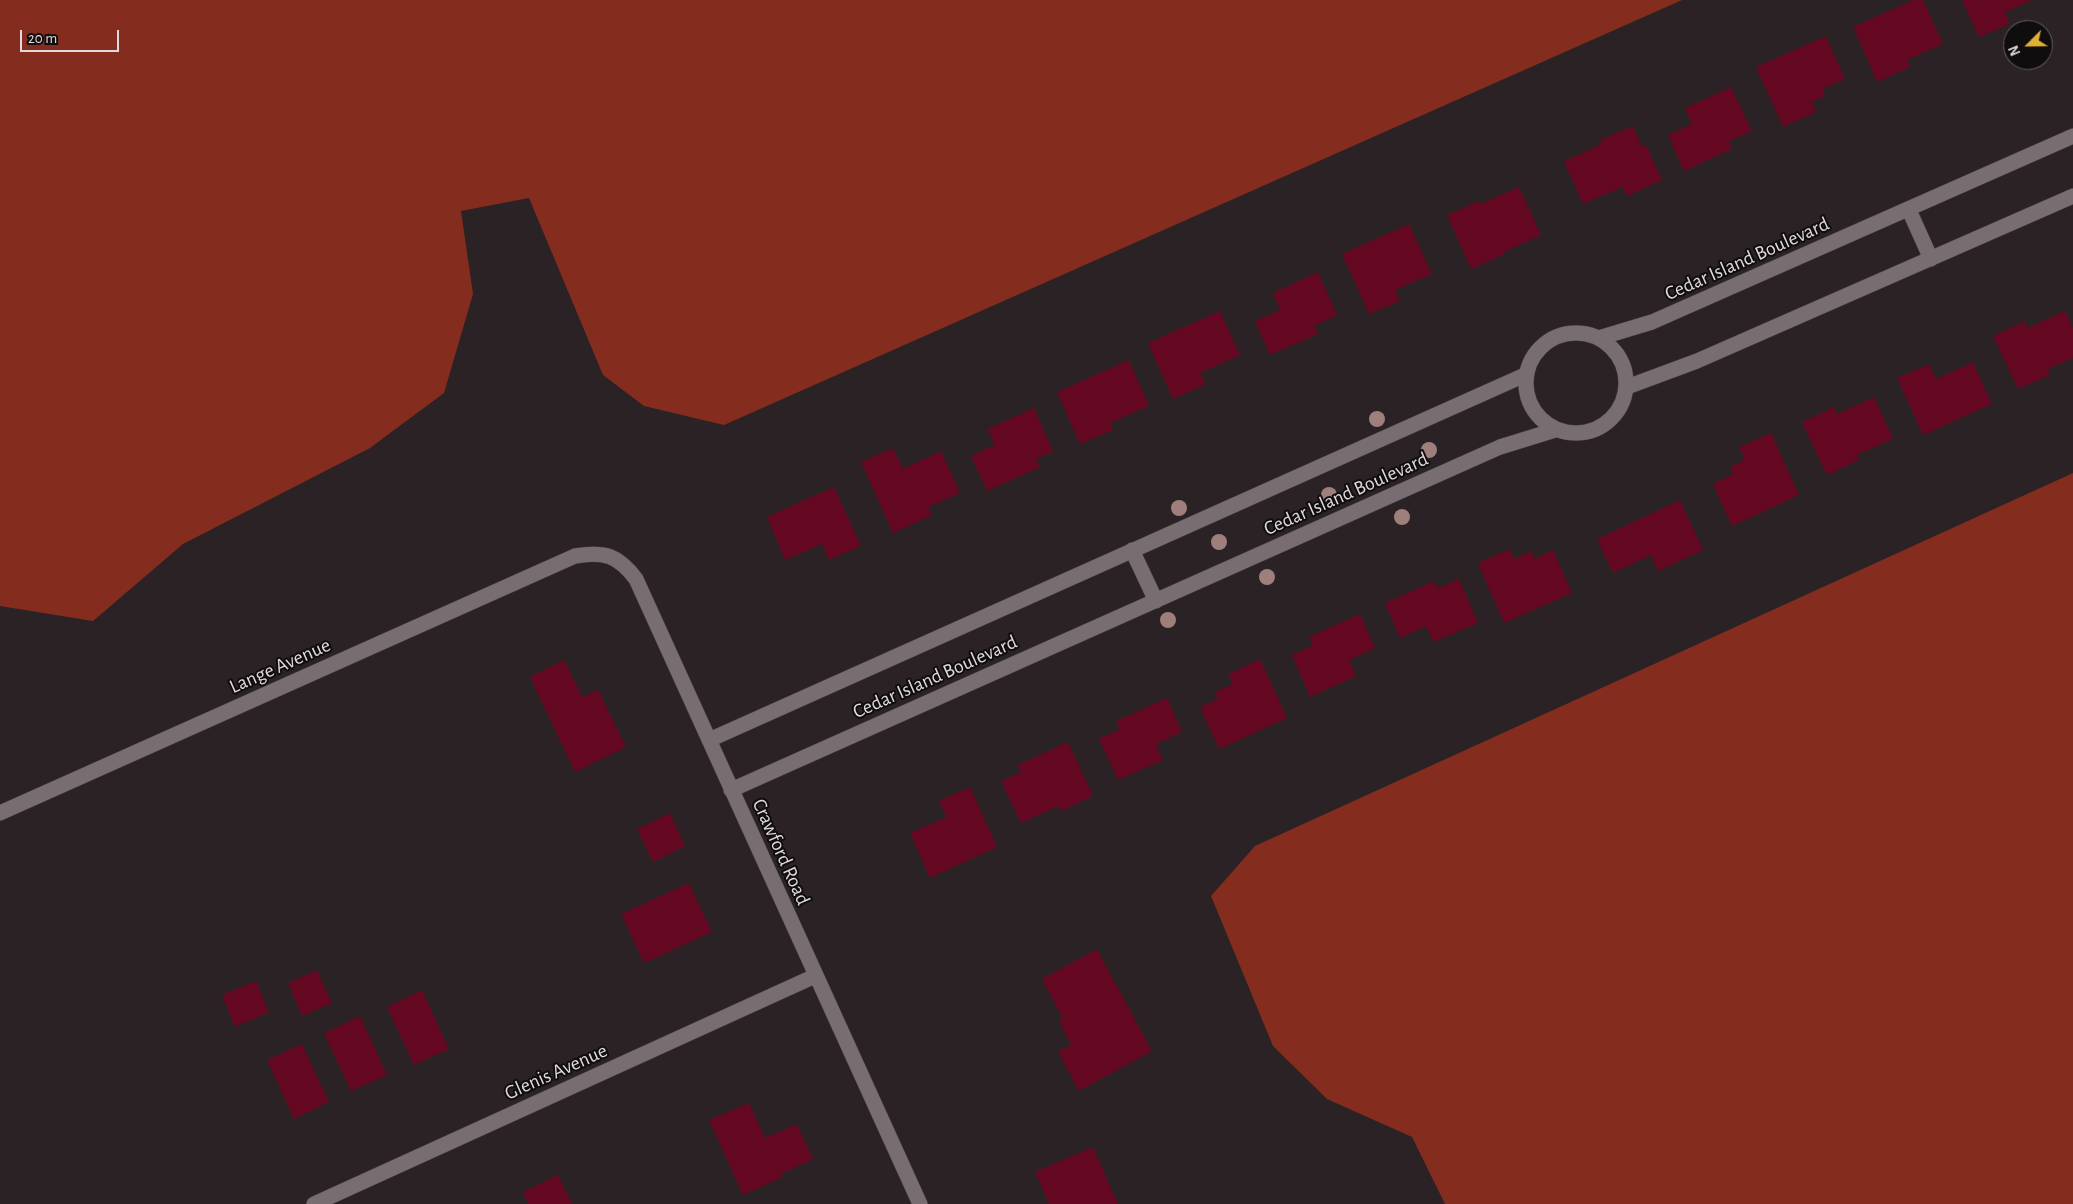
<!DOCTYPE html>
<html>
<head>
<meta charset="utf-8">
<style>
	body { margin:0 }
	#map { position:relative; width:2073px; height:1204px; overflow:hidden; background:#2a2225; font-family:"Alegreya Sans",sans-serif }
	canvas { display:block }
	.north { position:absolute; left:2003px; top:20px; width:50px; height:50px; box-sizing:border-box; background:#100d0e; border:1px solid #635f60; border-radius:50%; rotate:247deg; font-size:14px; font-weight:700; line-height:20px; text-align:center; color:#e0dadc }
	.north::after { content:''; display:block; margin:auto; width:18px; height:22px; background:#e0b034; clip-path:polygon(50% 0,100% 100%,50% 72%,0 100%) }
	.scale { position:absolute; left:20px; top:30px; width:99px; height:22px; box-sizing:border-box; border:2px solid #e0dadc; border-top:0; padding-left:6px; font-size:15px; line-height:18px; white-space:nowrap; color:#e0dadc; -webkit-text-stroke:4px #100d0e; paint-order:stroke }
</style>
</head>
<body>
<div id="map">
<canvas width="2073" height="1204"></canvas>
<div class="north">N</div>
<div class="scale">20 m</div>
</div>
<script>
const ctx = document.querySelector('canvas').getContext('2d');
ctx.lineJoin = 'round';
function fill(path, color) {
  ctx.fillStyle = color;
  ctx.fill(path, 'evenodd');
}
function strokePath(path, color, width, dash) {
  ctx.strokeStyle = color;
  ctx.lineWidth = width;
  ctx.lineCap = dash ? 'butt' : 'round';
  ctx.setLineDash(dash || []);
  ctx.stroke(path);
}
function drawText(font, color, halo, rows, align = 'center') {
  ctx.font = font + ' "Alegreya Sans",sans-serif';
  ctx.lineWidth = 4;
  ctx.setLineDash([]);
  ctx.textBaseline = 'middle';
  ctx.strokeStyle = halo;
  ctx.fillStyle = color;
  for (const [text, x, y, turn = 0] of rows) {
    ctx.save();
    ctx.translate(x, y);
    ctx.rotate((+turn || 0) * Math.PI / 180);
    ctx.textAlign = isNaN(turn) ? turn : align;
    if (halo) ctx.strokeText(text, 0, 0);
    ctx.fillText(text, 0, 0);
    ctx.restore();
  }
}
const forest = new Path2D(`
	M0,0H1682L724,425L644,406L603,375L529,198L461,211L473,294L444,393L370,448L183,544L93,621L0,606Z
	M2073,473V1204H1445L1412,1137L1327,1099L1273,1046L1211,896L1255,846Z`);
const building = new Path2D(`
	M1913,0H1923L1943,44L1907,60L1910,67L1877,82L1853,27Z
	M1962,0H2032L2005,12L2010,24L1979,37Z
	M1826,36L1845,79L1822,89L1825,96L1812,102L1816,112L1783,127L1756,67Z
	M1731,87L1752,131L1729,141L1732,149L1684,171L1668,135L1692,124L1685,108Z
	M1633,126L1642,147L1646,145L1662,180L1627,196L1622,187L1583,204L1564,161L1602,144L1600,140Z
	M1519,187L1541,235L1504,252L1505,254L1471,269L1447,215L1479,201L1480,204Z
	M1409,224L1432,274L1395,290L1400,301L1369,314L1342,254Z
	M1318,272L1337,315L1314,326L1318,334L1270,355L1255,321L1280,310L1273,293Z
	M1220,311L1240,355L1200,373L1206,384L1173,399L1148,343Z
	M2065,311L2073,328V358L2048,369L2050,375L2018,389L1993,336L2025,321L2028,328Z
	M1129,360L1149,406L1110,423L1113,430L1080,444L1057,392Z
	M1973,362L1992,404L1923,435L1897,378L1929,364L1936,379Z
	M1874,397L1893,439L1857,455L1859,460L1827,475L1802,422L1834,407L1837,414Z
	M1034,408L1053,451L1036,459L1040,467L987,491L971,456L995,445L987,429Z
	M1771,433L1799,495L1732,526L1713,484L1733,474L1730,467L1745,460L1739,447Z
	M893,448L903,469L941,451L960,493L928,507L932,515L893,533L861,462Z
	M834,487L861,546L829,560L822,544L785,560L767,517Z
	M1680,500L1703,550L1658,571L1651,555L1613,573L1597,539Z
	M1510,549L1514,559L1531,551L1535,559L1553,550L1572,593L1504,623L1478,563Z
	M1459,579L1478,623L1433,642L1426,626L1400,638L1385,603L1434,581L1438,588Z
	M1360,614L1375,648L1349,660L1356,676L1310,697L1292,655L1313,645L1309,637Z
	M1260,659L1287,718L1219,749L1200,707L1218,699L1215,692L1233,684L1228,674Z
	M564,660L582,697L598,690L626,747L575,772L530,677Z
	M1167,698L1182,732L1156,744L1163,760L1118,780L1099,739L1120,729L1116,721Z
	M1068,742L1093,796L1061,811L1059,806L1021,823L1001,781L1021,772L1018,765Z
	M970,787L997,847L930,878L910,833L947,817L939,801Z
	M670,813L685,846L653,862L637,829Z
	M689,883L712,932L644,963L621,914Z
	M1097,949L1152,1051L1079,1091L1058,1052L1071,1045L1059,1021L1063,1019L1042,979Z
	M317,970L332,1003L302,1016L288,983Z
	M256,981L269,1012L235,1027L222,995Z
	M422,990L449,1049L414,1065L387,1007Z
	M360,1016L387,1075L351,1091L324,1033Z
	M302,1044L329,1102L294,1119L267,1060Z
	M749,1103L765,1138L797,1124L813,1159L781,1174L783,1177L743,1195L709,1120Z
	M1093,1147L1118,1204H1049L1035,1172Z
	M558,1175L572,1204H528L523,1192Z`);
const minor = new Path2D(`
	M1909,210L1931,259
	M1526 383a50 50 0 1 1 100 0a50 50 0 1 1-100 0Z
	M1599,338L1652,322L2073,136
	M1627,387L1697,361L2073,196
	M1132,550L1156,601
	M709,740L1527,374
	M731,790L1500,447L1555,430
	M0,813L575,556C604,551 618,555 636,579L920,1204
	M314,1204L815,976`);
const trees = [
	[1377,419],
	[1429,450],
	[1329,495],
	[1179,508],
	[1402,517],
	[1219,542],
	[1267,577],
	[1168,620]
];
const streetNames = [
	["Cedar Island Boulevard",1747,259,-24],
	["Cedar Island Boulevard",1346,494,-24],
	["Lange Avenue",280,666,-24],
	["Cedar Island Boulevard",935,677,-24],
	["Crawford Road",781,852,66],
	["Glenis Avenue",556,1072,-24]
];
fill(forest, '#842d1f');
fill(building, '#650923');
strokePath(minor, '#443d3f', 16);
strokePath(minor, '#786e72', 15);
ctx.fillStyle = '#9f7f7b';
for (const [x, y] of trees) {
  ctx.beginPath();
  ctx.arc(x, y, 8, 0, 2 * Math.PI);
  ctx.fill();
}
drawText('20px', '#e0dadc', '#100d0e', streetNames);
</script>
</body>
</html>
